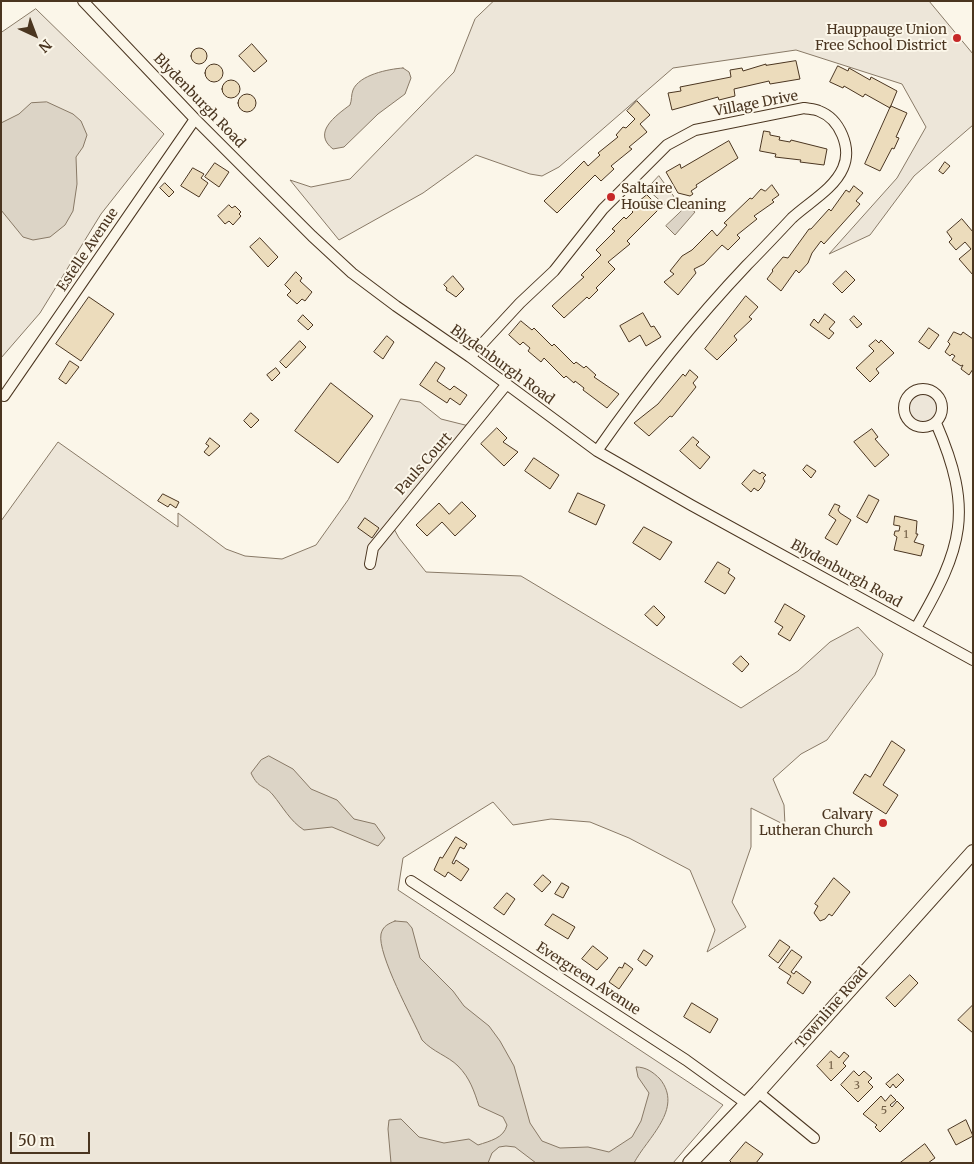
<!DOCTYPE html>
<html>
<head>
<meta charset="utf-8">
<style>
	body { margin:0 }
	#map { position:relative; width:974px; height:1164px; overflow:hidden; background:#fbf6e9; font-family:Merriweather,serif }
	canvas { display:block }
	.frame { position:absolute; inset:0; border:2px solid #4a3520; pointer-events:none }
	.north { position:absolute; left:10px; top:10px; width:50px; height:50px; -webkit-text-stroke:4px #fbf6e9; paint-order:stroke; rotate:137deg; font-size:14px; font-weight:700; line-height:20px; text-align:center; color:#4a3520 }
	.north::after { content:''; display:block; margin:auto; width:18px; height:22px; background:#4a3520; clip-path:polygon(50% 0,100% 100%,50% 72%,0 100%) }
	.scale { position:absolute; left:10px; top:1132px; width:80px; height:22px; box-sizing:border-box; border:2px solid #4a3520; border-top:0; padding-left:6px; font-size:15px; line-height:18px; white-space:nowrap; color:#4a3520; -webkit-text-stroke:4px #fbf6e9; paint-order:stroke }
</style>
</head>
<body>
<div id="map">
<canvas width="974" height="1164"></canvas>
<div class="frame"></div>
<div class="north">N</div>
<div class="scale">50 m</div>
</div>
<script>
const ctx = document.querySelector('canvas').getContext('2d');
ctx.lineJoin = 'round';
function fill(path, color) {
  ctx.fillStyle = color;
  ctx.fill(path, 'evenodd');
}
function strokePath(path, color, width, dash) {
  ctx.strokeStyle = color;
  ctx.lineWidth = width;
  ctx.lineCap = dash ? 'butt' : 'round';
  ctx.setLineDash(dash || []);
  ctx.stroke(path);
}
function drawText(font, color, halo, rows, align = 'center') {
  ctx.font = font + ' Merriweather,serif';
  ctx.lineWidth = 4;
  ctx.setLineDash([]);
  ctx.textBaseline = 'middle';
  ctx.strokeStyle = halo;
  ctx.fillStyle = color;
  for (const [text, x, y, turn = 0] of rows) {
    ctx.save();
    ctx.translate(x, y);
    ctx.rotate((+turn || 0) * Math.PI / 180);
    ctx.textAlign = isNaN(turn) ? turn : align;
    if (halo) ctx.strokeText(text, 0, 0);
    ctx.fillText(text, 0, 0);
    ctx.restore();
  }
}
const green = new Path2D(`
	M494,1H929L973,54V125L914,176L870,235L829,254L897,178L926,127L902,84L796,50L673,68L559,167L542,176L530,174L476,155L423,193L339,240L290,180L311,187L350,179L454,72L475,19Z
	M36,9L164,134L101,214L40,313L1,358V33Z
	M659,176L675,198L666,206L647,189Z
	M907 409a16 16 0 1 1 32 0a16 16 0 1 1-32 0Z
	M401,399L420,402L441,419L469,426L389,520L399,538L426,572L521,576L741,708L798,671L830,642L858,627L883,654L875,675L827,740L801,754L773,779L784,805L785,825L751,808V847L732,902L746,927L707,952L715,930L690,870L629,838L590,822L551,819L513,825L493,802L403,858L398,890L723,1105L673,1163H1V521L58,442L178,527V513L226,549L245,556L282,559L316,545L348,500Z`);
const water = new Path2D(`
	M403,68L409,72L411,78L405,94L378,114L344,147L333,149C312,133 335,116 350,105C352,100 351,95 353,90C359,75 388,69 403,68Z
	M47,102L73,114L81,121L87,135L83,147L76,157L77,184L73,211L65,225L50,237L33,240L23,237L1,210V123L19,114L31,103Z
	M687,206L695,212L675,235L666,226Z
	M269,756L293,769L311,789L337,800L354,819L375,824L385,838L378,846L332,827L304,830C290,821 283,807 273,795C264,784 259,790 251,773L261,760Z
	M395,921L407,922L412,928L420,958L453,991L464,1006L489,1026L500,1041L514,1066L530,1123L542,1141L560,1148L588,1147L609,1152L632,1137L641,1121L649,1093L638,1077L636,1067C646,1067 653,1072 660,1079C684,1109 647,1138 634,1163H536L515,1147L506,1146L499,1147L492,1153L488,1163H391L388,1129L389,1120L401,1119L419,1137L444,1143L469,1139L478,1145C490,1141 504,1138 507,1125L503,1117L479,1106C474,1091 470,1078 458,1066C448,1056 433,1052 422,1040C413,1019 377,954 381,934C383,926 388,924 395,921Z`);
const building = new Path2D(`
	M252,44L267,61L254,72L239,56Z
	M191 56a8 8 0 1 1 16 0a8 8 0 1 1-16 0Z
	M796,61L800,79L770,84L769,81L734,89L735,96L719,100L718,97L672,110L668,93L681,91L680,87L731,77L730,70L742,68L743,71L766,64V65Z
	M205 73a9 9 0 1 1 18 0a9 9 0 1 1-18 0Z
	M838,66L848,71L849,68L870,80L871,77L897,91L890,108L865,94L863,97L844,86L843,88L830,82Z
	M222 89a9 9 0 1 1 18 0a9 9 0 1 1-18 0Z
	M238 103a9 9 0 1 1 18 0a9 9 0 1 1-18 0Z
	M637,101L650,115L640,124L647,132L629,147L632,149L611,166L614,169L601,181L595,175L557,213L544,201L584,161L588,166L600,155L598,153L618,137L616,135L623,127L626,128L635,119L627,111Z
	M891,106L907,113L896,137L899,138L894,149L892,148L880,171L865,164Z
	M764,131L770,132V135L780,137L779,140L790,142L791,140L827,149L824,165L800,162L801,160L775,157L776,154L760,151Z
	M729,141L738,158L696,185L697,187L691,191L693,194L690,196L678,193L666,172L680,164L681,168Z
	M945,162L950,166L943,174L939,171Z
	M215,163L229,172L219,187L205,177Z
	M193,168L204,174L201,178L208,183L199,197L181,186Z
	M165,183L174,192L169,197L160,188Z
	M772,185L779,195L772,200L774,202L754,216L757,219L737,235L740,238L728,250L722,245L704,264L694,269L696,273L678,295L664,282L674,274L670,271L682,256L692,250L712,230L717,236L727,225L724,223L750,198L752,199L761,189L765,191Z
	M854,186L863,193L856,201L860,204L824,244L821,241L812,253L808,263L799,273L796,270L781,291L767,279L773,271L772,270L783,257L788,258L809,229H811L829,209L831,211L846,190L849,192Z
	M647,195L660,208L627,241L630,244L608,262L615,269L596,288L598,290L589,299L587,297L564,318L552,306L584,277L581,275L601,255L596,250L615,231L612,229L624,217L626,219L633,212L630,209Z
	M229,205L232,208L235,206L241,212L239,214L241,216L233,225L229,221L225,224L218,216Z
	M962,219L973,232V275L959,259L971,249L965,242L956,250L949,242L952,239L947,232Z
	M260,238L278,257L268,267L250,247Z
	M846,271L855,280L842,293L833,284Z
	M296,272L302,278L300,281L312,292L305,301L302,299L297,304L287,295L291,291L285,285Z
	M453,276L464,289L456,297L446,290L447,288L444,285Z
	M746,296L758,307L749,317L752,319L734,336L737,340L717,360L705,349Z
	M89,297L114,314L81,361L56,344Z
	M643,313L651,327L654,326L661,337L646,346L640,335L629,342L620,326Z
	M825,314L835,322L829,329L834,333L829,339L810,325L814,319L818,323Z
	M303,315L313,325L308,330L298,321Z
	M854,316L862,324L857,328L850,320Z
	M521,321L532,330L534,328L552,346L554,344L574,364L576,362L584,368L586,366L596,375L594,377L619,394L607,408L583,390L584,388L575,381L574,383L566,376L564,378L544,358L541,362L528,351L530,348L523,342L520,345L509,335Z
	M929,328L939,335L929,349L919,342Z
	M954,332L961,335L963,332L973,339V369L969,375L961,369L963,365L961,366L952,360L955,356L952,354L950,356L945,352L950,344L948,342Z
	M387,336L394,342L383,359L374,352Z
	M876,340L879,343L881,340L894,353L876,369L879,373L870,382L856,368L874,351L869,346Z
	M300,341L306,347L286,368L280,362Z
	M70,361L79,367L66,384L59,379Z
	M436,362L445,368L437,381L450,390L454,386L467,395L460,405L450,398L447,403L420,385Z
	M276,368L280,373L272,381L267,375Z
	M690,370L698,377L693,383L696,387L672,417L670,416L649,436L634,423L658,404L683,374L685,376Z
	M331,383L373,416L338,463L295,431Z
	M251,413L259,420L251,428L244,421Z
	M497,428L507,438L503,442L518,452L504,466L481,444Z
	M872,429L878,437L875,439L889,455L875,467L854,442Z
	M693,437L699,442L696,445L710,457L700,469L680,451Z
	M210,438L220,446L209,456L204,452L209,446L206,444Z
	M534,458L559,475L550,489L525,471Z
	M807,465L816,471L811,478L803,470Z
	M754,470L760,474L762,472L766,475L763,478L765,481L761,488L758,491L754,488L751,492L742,484Z
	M578,493L605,505L596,525L569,512Z
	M163,494L179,502L176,508L170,504L168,507L158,501Z
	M869,495L879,500L867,523L857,517Z
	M462,502L476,516L455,536L442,522L427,536L416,525L439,503L449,514Z
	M835,504L840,506L838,510L840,513L851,520L837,545L825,538L836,520L829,515Z
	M895,516L917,521L916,534H918L914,542L924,545L921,556L894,550L897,537L894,535L895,531H899L900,526L894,525Z
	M365,518L379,528L372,538L358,528Z
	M644,527L672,542L660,560L633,543Z
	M718,562L730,569L728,573L735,578L725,594L705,582Z
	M785,604L805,616L790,641L778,634L783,627L775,622Z
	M654,606L665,617L657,626L645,615Z
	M741,656L749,664L742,672L733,664Z
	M892,741L905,750L883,785L898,795L886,814L853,793L865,774L870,777Z
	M456,837L467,844L464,849L460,847L452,863L454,864L456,860L469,869L461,881L448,872L445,877L434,870L440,857L442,858Z
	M543,875L551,882L542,892L534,885Z
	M834,878L850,892L832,916L829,914L825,919L820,921L814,913L818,906L815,904Z
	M562,883L569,887L563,898L555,894Z
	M507,893L515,899L504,915L494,908Z
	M553,914L575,927L568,939L545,925Z
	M780,940L790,947L778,963L769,956Z
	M593,946L608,958L597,970L582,959Z
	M644,950L653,956L646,966L638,960Z
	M792,950L802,957L791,972L794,974L796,971L811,982L803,994L787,983L791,976L779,968Z
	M625,963L633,969L619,989L609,982L619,967L622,968Z
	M910,975L918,983L895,1007L886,998Z
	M692,1003L718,1019L710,1033L684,1017Z
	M973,1005V1033L958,1020Z
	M831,1051L839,1058L844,1052L849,1056L843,1063L846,1066L831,1081L817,1066Z
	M854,1071L859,1076L864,1071L872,1078L868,1082L873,1087L858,1102L841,1085Z
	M898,1074L904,1080L896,1088L893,1084L890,1088L886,1084Z
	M891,1095L896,1100L890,1105L892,1107L897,1101L904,1108L880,1132L875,1127L877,1125L863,1114L881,1096L885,1101Z
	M966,1120L973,1136L956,1145L948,1130Z
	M746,1142L763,1154L756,1163H732L730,1161Z
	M925,1144L935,1158L928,1163H900Z`);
const street = new Path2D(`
	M83,1L195,119L312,236L352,273L396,306L470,357L597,451L691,505L973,660
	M470,357L520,303L554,271L603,209L667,145L695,130L804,108C809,109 815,109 819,111C840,119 852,148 843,168C834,189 808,203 792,218C777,234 762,250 747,265C692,323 643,385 597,451
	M904 408a19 19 0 1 1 38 0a19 19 0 1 1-38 0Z
	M4,396L195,119
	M370,564L373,548L506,385
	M916,628C963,547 974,511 936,423
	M411,881L686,1060L747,1104
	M758,1092L814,1138`);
const secondary = new Path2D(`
	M690,1163L758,1092L973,852`);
const markers = [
	[957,38,5,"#c62828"],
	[611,197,5,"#c62828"],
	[883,823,5,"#c62828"]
];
const numberNames = [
	["1",906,535],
	["1",831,1066],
	["3",857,1086],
	["5",884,1111]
];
const poiNames = [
	["Hauppauge Union",947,30],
	["Free School District",947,46],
	["Saltaire",621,189,"left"],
	["House Cleaning",621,205,"left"],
	["Calvary",873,815],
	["Lutheran Church",873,831]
];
const streetNames = [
	["Blydenburgh Road",199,101,46],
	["Village Drive",756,104,-11],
	["Estelle Avenue",88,250,-56],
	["Blydenburgh Road",502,365,36],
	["Pauls Court",424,464,-49],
	["Blydenburgh Road",846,574,29],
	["Evergreen Avenue",588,979,33],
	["Townline Road",832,1008,-49]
];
fill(green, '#ede6d9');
strokePath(green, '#887966', 1);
fill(water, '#dcd4c6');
strokePath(water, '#887966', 1);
fill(building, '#ecdcbc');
strokePath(building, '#4a3520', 1);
strokePath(street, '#4a3520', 12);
strokePath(secondary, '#4a3520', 16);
strokePath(street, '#fbf6e9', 10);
strokePath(secondary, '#fbf6e9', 14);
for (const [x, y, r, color] of markers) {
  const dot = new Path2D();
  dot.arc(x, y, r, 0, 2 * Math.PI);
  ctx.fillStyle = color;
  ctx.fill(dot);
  strokePath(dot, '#fbf6e9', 2);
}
drawText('11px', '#725f47', null, numberNames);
drawText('14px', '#4a3520', '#fbf6e9', poiNames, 'right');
drawText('14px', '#4a3520', '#fbf6e9', streetNames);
</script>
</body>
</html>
